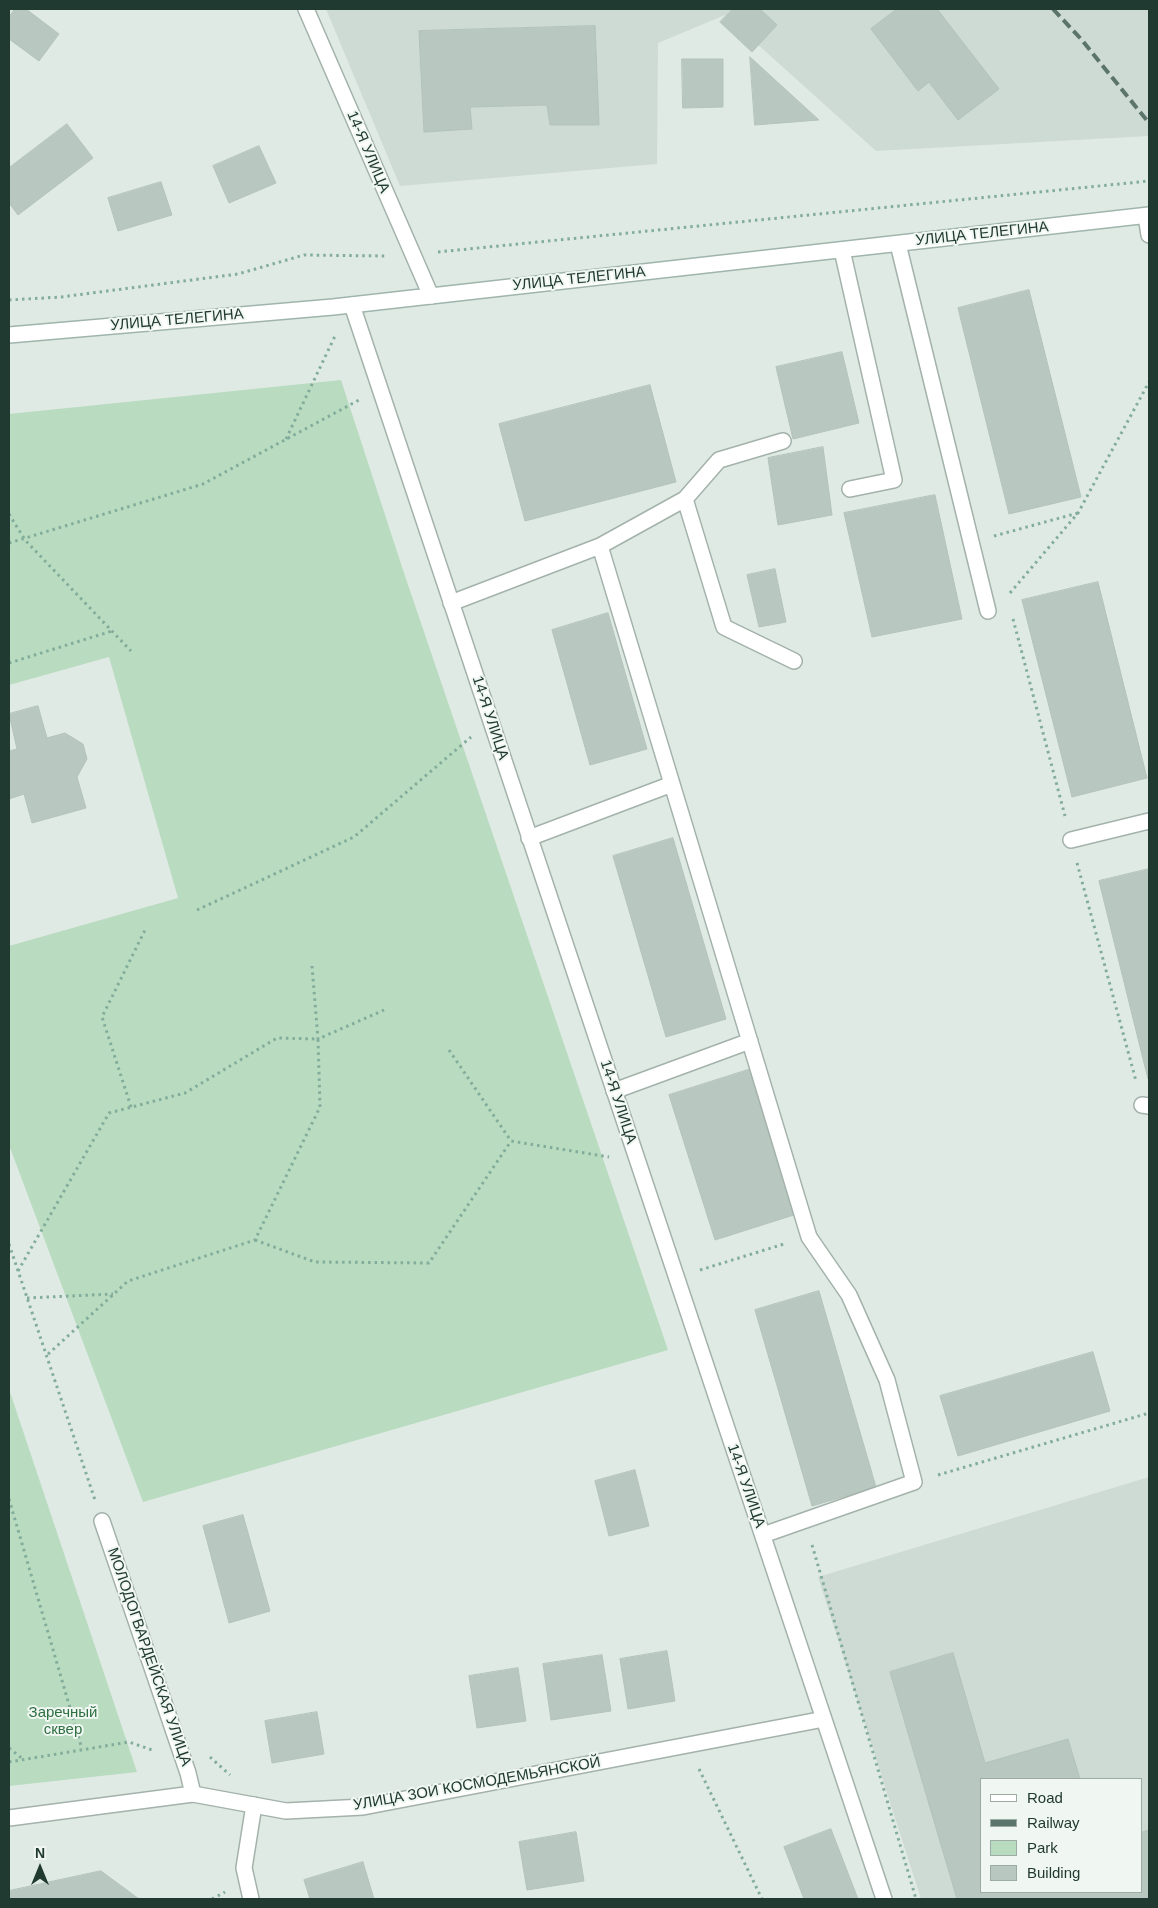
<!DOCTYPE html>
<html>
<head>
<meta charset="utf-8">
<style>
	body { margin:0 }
	#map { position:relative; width:1158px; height:1908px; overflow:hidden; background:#e0eae5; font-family:Helvetica,sans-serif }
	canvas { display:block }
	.frame { position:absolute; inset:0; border:10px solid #213a31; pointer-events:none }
	.legend { position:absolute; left:980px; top:1778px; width:162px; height:115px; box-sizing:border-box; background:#f0f7f3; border:1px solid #9daba5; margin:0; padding:6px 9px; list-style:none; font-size:15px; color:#213a31 }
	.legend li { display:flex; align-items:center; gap:10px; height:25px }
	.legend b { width:25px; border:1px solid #9daba5 }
	.north { position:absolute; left:15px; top:1843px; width:50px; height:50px; -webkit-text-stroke:4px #f0f7f3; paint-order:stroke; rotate:0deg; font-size:14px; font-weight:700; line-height:20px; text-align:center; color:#213a31 }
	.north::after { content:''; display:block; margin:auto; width:18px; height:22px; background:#213a31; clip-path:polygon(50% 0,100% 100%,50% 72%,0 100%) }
</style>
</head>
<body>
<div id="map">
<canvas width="1158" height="1908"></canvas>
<div class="frame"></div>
<ul class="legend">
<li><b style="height:6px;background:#fff"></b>Road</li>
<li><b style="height:6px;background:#5c756c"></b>Railway</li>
<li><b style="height:14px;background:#b9dbbf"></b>Park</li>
<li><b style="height:14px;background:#b8c8c0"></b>Building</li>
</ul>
<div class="north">N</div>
</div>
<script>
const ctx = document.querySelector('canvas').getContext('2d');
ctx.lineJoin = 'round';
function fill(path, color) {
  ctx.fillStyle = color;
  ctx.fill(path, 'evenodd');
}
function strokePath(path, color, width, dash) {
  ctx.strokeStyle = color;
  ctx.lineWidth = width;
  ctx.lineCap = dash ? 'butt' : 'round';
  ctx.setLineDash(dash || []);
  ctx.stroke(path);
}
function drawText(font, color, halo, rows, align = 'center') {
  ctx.font = font + ' Helvetica,sans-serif';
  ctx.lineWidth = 4;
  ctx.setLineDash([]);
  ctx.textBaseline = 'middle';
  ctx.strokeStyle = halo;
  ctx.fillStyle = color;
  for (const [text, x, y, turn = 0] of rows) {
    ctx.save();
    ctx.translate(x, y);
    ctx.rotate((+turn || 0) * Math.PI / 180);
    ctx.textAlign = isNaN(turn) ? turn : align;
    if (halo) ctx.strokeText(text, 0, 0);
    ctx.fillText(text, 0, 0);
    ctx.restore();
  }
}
const built = new Path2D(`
	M326,9H1149V136L876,151L725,15L658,43L657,164L400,186Z
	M1149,1477V1899H921L818,1577ZM982,1779H1142V1892H982Z`);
const green = new Path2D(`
	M341,380L404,573L668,1350L143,1502L9,1145V946L178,898L109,657L9,685V414Z
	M9,1389L137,1772L9,1786Z`);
const building = new Path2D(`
	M15,9H26L59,34L39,61L9,39V17Z
	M733,9H760L777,25L752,52L720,22Z
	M897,9H937L999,89L958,120L929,82L918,91L871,29Z
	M595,26L599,125H550L547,105L470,107L472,129L424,132L419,31Z
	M750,57L819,120L755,125Z
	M682,59H723V107L683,108Z
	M67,124L93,158L18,215L9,203V168Z
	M259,146L276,183L229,203L213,166Z
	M161,182L172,215L118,231L108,198Z
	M1029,290L1081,497L1009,514L958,308Z
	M842,352L859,423L793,439L776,367Z
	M650,385L676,482L525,521L499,424Z
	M823,447L832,515L778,525L768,458Z
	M935,495L962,619L872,637L844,513Z
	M775,569L786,622L759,627L747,575Z
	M1098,582L1147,778L1072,797L1022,600Z
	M608,613L647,749L590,765L552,630Z
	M38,706L47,738L65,733L83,744L87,759L77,777L86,808L32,823L24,794L9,799V751L17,749L9,714Z
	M673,838L726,1019L666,1037L613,856Z
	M1149,869V1078L1148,1079L1099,881Z
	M751,1069L797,1214L715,1240L669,1095Z
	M819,1291L876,1487L812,1506L755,1310Z
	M1093,1352L1110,1411L958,1456L940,1396Z
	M635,1470L649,1526L609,1536L595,1481Z
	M243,1515L270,1611L229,1623L203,1526Z
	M667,1651L675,1701L628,1709L620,1659Z
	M953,1653L985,1763L1068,1739L1080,1779H982V1892H1142V1832L1149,1830V1899H957L890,1672Z
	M602,1655L611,1711L551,1720L543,1664Z
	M518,1668L526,1721L477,1728L469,1676Z
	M317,1712L324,1754L272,1763L265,1721Z
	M831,1829L858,1899H804L784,1847Z
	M576,1832L584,1881L527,1890L519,1842Z
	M363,1862L374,1899H310L304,1880Z
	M101,1871L139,1899H9V1891Z`);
const path = new Path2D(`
	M438,252L1149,181
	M9,300L61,297L238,274L304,255L386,256
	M286,439L335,336
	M9,514L25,540L131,651
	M994,536L1078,513
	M9,543L203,484L359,400
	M1010,593L1078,513L1149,382
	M1013,619L1065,816
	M9,663L112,631
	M1077,863L1136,1081
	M197,910L354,837L471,737
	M312,966L318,1039L384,1010
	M449,1050L511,1141L609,1157
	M131,1107L102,1017L146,928
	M255,1240L315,1262L429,1263L511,1141
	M9,1244L95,1500
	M700,1270L784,1244
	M18,1271L109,1113L185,1093L277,1038L318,1039L320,1107L255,1240L128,1281L46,1356
	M27,1298L113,1294
	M938,1475L1149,1413
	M9,1499L82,1749
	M812,1545L916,1899
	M9,1748L24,1760
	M210,1757L230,1775
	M9,1762L129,1742L155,1751
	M699,1769L762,1899
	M212,1899L225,1892`);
const service = new Path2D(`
	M1146,216L1149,235
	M898,244L988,611
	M842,250L894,480L850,489
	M685,499L724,627L794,661
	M600,546L809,1237L849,1295L887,1380L914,1482L763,1535
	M451,603L600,546L685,499L719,460L783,441
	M529,838L672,784
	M1071,840L1149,821
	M614,1091L750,1041
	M1142,1105L1149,1106
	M102,1521L188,1773L193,1794
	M251,1899L244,1868L254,1805`);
const minor = new Path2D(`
	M306,9L431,296
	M352,305L884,1899
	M9,1818L193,1794L286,1811L363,1807L824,1719`);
const secondary = new Path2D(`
	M9,335L333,307L1149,215`);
const rail = new Path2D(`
	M1053,9L1081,39L1149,123`);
const streetNames = [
	["14-Я УЛИЦА",368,152,67],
	["УЛИЦА ТЕЛЕГИНА",982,234,-6],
	["УЛИЦА ТЕЛЕГИНА",579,279,-6],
	["УЛИЦА ТЕЛЕГИНА",177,320,-5],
	["14-Я УЛИЦА",490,718,72],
	["14-Я УЛИЦА",618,1102,72],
	["14-Я УЛИЦА",746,1486,71],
	["МОЛОДОГВАРДЕЙСКАЯ УЛИЦА",149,1657,71],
	["УЛИЦА ЗОИ КОСМОДЕМЬЯНСКОЙ",477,1784,-10]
];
const parkNames = [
	["Заречный",63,1713],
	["сквер",63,1730]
];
fill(built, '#cedad4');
fill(green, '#b9dbbf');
fill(building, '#b8c8c0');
strokePath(building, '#b3c3bb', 1);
strokePath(service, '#a3b2ab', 18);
strokePath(minor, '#a3b2ab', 18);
strokePath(secondary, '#9fb5ac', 18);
strokePath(path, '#82ac9b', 3, [2.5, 4]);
strokePath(service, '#fff', 15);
strokePath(minor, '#fff', 15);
strokePath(secondary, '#fff', 15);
strokePath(rail, '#5c756c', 4, [10, 5]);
drawText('15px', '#213a31', '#f0f7f3', streetNames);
drawText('15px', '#2e6f41', '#f0f7f3', parkNames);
</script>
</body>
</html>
